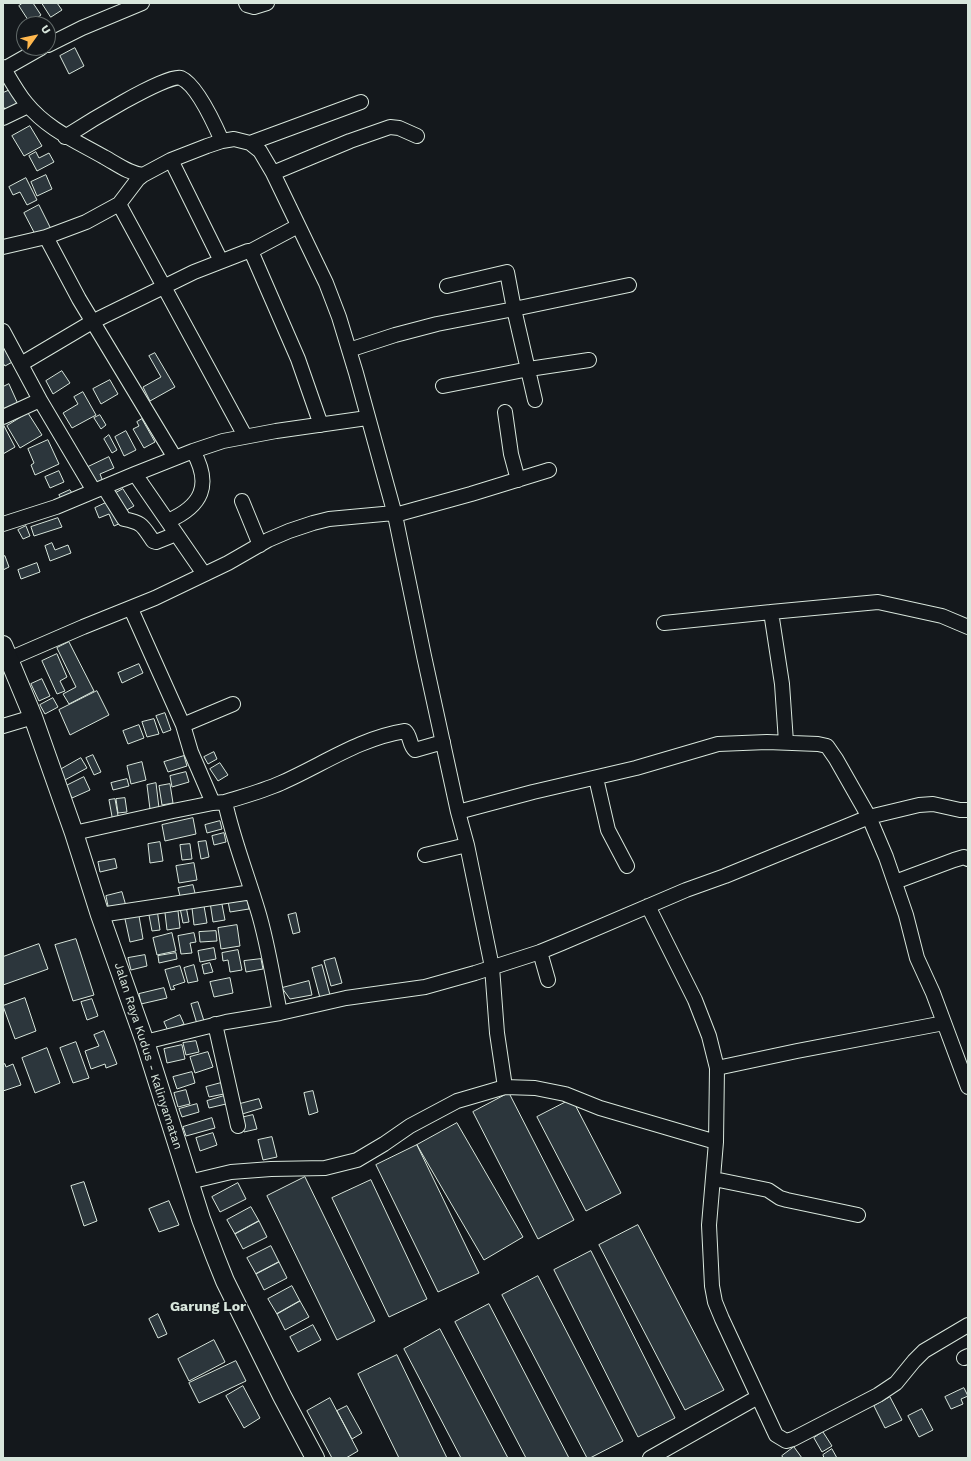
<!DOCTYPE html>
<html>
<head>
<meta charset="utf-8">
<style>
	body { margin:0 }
	#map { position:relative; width:971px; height:1461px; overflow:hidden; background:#14181c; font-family:"Work Sans",sans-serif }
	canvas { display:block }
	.frame { position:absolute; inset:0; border:4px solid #d8e6dc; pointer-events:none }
	.north { position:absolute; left:16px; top:16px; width:40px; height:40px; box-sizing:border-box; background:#14181c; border:1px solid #626a69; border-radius:50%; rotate:57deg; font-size:11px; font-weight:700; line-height:16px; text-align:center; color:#d8e6dc }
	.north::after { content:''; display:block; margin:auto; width:14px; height:18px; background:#ffb74d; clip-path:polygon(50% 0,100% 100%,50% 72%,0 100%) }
</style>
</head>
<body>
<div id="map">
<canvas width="971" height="1461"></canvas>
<div class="frame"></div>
<div class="north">U</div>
</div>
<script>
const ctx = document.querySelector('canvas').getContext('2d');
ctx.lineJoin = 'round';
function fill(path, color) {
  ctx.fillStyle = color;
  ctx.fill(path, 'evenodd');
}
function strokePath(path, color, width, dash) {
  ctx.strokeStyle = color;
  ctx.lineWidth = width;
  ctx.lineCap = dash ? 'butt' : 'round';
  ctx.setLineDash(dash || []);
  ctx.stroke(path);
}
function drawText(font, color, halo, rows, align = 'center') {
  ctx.font = font + ' "Work Sans",sans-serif';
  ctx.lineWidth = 3;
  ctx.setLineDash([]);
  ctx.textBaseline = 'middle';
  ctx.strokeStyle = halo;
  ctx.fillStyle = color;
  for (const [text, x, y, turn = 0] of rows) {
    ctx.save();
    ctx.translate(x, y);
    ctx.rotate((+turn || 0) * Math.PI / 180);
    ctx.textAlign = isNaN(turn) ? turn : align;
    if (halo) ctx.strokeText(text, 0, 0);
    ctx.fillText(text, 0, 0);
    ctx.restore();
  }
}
const building = new Path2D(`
	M23,3H33L41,15L30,23L19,6Z
	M42,3H57L62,10L51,17Z
	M75,48L84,66L69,74L60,56Z
	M10,90L18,104L6,111L3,106V93Z
	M30,126L42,146L24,156L12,136Z
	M36,152L39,158L49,153L54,162L37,171L29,156Z
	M46,175L52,189L37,196L31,182Z
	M26,178L37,200L27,205L20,192L13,195L9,187Z
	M39,205L52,231L37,238L24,213Z
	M3,340L16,360L5,366L3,363Z
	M155,353L175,387L150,401L143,387L161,377L149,356Z
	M62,371L70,383L53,394L46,381Z
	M110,380L118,394L101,404L93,389Z
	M9,384L18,404L3,410V387Z
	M83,392L96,415L72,428L63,413L78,404L74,397Z
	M28,413L42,435L20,448L7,426Z
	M100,415L106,425L101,429L94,418Z
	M142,419L155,442L144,448L133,429L139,426L137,422Z
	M3,424L15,447L3,454Z
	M126,431L136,450L124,456L115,437Z
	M109,435L117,450L112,453L104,439Z
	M48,440L59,464L35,475L31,465L34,463L28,449Z
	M109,457L114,468L100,474L104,484L96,487L88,467Z
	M59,471L64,482L50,488L45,477Z
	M123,489L134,506L125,511L114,494Z
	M70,490L74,496L63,502L59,495Z
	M110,501L121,523L114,526L109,514L99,518L95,508Z
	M58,518L62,527L34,536L31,527Z
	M26,526L30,536L23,539L18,530Z
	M52,543L55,550L68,545L71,553L50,561L45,546Z
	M5,556L9,567L3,570V557Z
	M37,563L40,572L21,579L18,570Z
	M69,642L94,691L69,704L63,694L76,687L57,648Z
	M57,654L67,677L60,681L65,691L57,694L42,661Z
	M139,664L143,673L122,683L118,673Z
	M42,679L50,696L39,701L31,684Z
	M97,691L109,715L70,735L59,710Z
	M53,698L58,707L45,714L40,705Z
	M165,713L171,730L163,733L156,716Z
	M154,719L159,734L147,737L142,722Z
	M139,725L144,738L128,744L123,731Z
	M214,752L217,759L208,764L204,757Z
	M93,755L101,772L94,775L86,758Z
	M184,756L187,766L168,772L164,762Z
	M81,758L87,768L63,781L58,771Z
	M142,762L146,780L131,784L127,766Z
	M220,763L228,775L218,781L210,769Z
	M186,772L189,782L172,787L170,776Z
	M84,777L90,790L72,798L66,786Z
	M127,779L129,786L113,790L111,783Z
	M156,783L159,808L150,809L147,785Z
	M170,784L173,803L162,805L159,786Z
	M125,798L127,812L118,813L116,799Z
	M115,799L119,821L113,822L109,800Z
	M193,818L196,834L165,841L162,825Z
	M220,821L222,829L207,833L205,825Z
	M224,833L226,842L214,845L212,836Z
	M206,841L209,857L201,859L198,842Z
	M160,842L163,861L150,863L148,844Z
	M190,844L192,859L182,860L180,845Z
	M115,859L117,868L100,872L98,862Z
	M194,863L197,880L179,883L176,866Z
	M193,885L196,897L181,900L178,888Z
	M122,892L126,906L109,911L106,896Z
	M247,898L249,909L230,912L228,901Z
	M221,899L225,920L213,922L210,902Z
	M186,906L189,922L183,923L180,908Z
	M204,906L207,923L194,925L192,908Z
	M157,909L160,930L152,931L148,910Z
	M178,911L180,928L167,930L165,913Z
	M296,913L300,932L293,934L288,915Z
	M139,916L143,939L130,942L125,919Z
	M237,925L240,946L221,949L218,928Z
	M216,931L217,941L200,942L199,932Z
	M172,933L176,951L157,955L153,938Z
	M194,933L196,942L190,943L192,953L181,954L178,936Z
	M76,939L94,995L73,1001L55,945Z
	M39,944L48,969L3,985V957Z
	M214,948L216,959L200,962L198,951Z
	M238,950L242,970L230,972L228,960L223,961L222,953Z
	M176,953L177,959L159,963L158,956Z
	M145,955L147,966L131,970L128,958Z
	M335,958L342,983L331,986L324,961Z
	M261,959L263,969L246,972L244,961Z
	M210,963L213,972L204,974L202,965Z
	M194,965L198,981L188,983L184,968Z
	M322,965L330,995L320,998L312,968Z
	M180,966L185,982L173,986L175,989L171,990L165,970Z
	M230,978L233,993L214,997L210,982Z
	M309,981L312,995L290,999L282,988Z
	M164,988L167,998L141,1004L139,994Z
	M25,998L36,1031L15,1039L3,1006Z
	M92,999L98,1016L87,1020L81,1002Z
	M198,1002L204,1021L197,1024L191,1004Z
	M180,1015L184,1024L168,1031L164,1022Z
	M104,1031L117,1064L106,1068L105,1064L91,1069L85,1051L99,1046L94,1035Z
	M196,1041L199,1052L186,1055L183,1043Z
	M76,1042L89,1078L73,1083L60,1048Z
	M182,1045L185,1059L167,1063L164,1049Z
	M47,1048L60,1083L35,1093L22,1058Z
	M208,1052L213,1067L195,1073L190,1057Z
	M5,1064L6,1067L13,1064L21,1085L3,1091V1065Z
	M192,1072L195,1083L177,1089L173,1077Z
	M221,1083L224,1094L209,1097L206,1087Z
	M186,1090L190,1104L178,1107L174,1093Z
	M313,1091L318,1112L309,1115L304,1093Z
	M509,1093L574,1220L538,1239L473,1112Z
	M224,1096L226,1104L209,1108L207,1101Z
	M259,1099L262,1108L239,1115L236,1105Z
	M572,1099L621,1193L586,1211L537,1117Z
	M197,1104L199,1112L182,1117L179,1109Z
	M253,1115L257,1129L244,1132L240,1118Z
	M212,1118L215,1128L186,1136L183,1127Z
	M457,1123L523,1237L484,1260L417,1145Z
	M213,1133L217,1145L200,1151L196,1138Z
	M272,1137L277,1157L263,1160L258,1140Z
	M417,1145L479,1273L438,1292L376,1165Z
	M305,1177L375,1321L337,1340L267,1196Z
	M371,1180L427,1299L389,1317L332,1198Z
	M84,1182L97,1221L84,1226L71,1186Z
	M238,1183L246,1199L220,1212L212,1197Z
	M169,1201L179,1225L159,1232L149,1209Z
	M251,1207L259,1221L235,1234L227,1220Z
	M259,1221L267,1237L243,1249L235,1234Z
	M638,1225L724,1390L685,1410L599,1245Z
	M271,1246L279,1262L256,1274L247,1258Z
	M591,1251L675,1418L638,1437L554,1270Z
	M279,1262L287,1278L264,1290L256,1274Z
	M538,1276L623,1441L590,1458H587L502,1295Z
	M292,1286L300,1301L277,1314L268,1299Z
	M300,1301L309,1317L285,1330L277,1314Z
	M489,1304L569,1458H526L455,1322Z
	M158,1314L167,1334L158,1338L149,1319Z
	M313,1325L321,1340L298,1352L290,1337Z
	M440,1329L508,1458H461L404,1349Z
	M214,1340L225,1362L189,1381L178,1359Z
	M397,1355L447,1458H399L358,1374Z
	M236,1361L246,1381L199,1403L189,1383Z
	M243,1386L260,1418L244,1428L226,1396Z
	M964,1388L968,1396L961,1399L963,1404L951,1409L945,1397Z
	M890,1397L902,1420L885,1428L874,1406Z
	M330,1398L358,1451L346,1458H332L307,1411Z
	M347,1406L362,1433L352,1439L337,1411Z
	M922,1409L933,1430L919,1437L908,1416Z
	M823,1432L832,1446L822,1452L814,1438Z
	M794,1447L802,1458H783L782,1456Z
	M832,1449L837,1458H824L823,1455Z`);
const minor = new Path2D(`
	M246,3L247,5L254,7L267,3
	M48,45L82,28L142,3
	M3,67C10,79 17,92 26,103C47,129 76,141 104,157C117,164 128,173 143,175
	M4,69L41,48
	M3,118L28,106
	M65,137C82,126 167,73 181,78C197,85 215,125 222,141
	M250,143L361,102
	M171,160L221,261
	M273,173L350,141L390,127L399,128L417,136
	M119,204L245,436
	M46,237L79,299L175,458
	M3,247L46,237L86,222L119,204L138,179L143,175L171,160L207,146L222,141L234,139L250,143L260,151L273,173L326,283L339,317L356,373L395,515L424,656L458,812L467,845L492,967L497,1033L505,1087
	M251,251L298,359L321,425
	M447,286L507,272L514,309L629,285
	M3,331L40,400L94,491
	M349,350L395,335L437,324L514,309L535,400
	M21,364L92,322L194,272L248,251H251L298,226
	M443,386L529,369L589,360
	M505,412L511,454L518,480
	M3,417L40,400
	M135,474L204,574
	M104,487L124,519C143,523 142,525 153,541L156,542L176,534
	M242,501L260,545
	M395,515L471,494L549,470
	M168,521C202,506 212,485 193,451
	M3,524L56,507L135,474L193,451L223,441L276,431L367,418
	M131,609L183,725L191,752L213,803
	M771,612L782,684L786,742
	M664,623L771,612L878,602L942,616L968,627
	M9,659L83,627L155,598L228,563L268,540L289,531L313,523L329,519L394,513
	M183,725L233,704
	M3,726L33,717
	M596,778L608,830L627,866
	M225,802C244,796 263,791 281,783C322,765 360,738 405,731C411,736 409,745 415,750L443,742
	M458,812L533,792L636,768L718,744L767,742L818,744L827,746L836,759L869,817L886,857L906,915L917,958L933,993L968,1087
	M74,833L173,811L213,803L225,802C233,839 247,874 258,911C268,944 273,979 280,1013
	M425,855L467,845
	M895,882L954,860L964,857L968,859
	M648,906L695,1000L709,1036L717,1068L716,1142L709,1225L712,1286L715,1302L722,1319L776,1435L786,1441L793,1439L878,1395L896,1383L914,1361L924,1351L968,1325
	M100,915L252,892
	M540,952L548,980
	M215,1024L238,1126
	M145,1042L226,1022L280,1013L346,998L425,987L475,973L540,952L562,943L686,890L725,876L869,817L919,805L933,804L960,810H968
	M717,1068L797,1051L944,1023
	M714,1179L768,1190L780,1198L787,1200L858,1215
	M189,1182L231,1172L271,1169L325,1168L357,1160L384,1144L410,1126L457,1101L505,1087L535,1088L565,1094L600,1108L716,1142
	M964,1358L968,1356
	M650,1458L758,1397`);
const major = new Path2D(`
	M3,645L33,717L74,833L100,915L145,1042L201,1219L215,1256L225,1281L282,1396L315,1458`);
const streetNames = [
	["Jalan Raya Kudus - Kalinyamatan",148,1056,72]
];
const quarterNames = [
	["Garung Lor",208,1307]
];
fill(building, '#2c363c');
strokePath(building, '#d8e6dc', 1);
strokePath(minor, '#d8e6dc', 16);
strokePath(major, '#d8e6dc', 20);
strokePath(minor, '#14181c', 14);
strokePath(major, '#14181c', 18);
drawText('12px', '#d8e6dc', '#14181c', streetNames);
drawText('bold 14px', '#d8e6dc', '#14181c', quarterNames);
</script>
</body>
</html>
